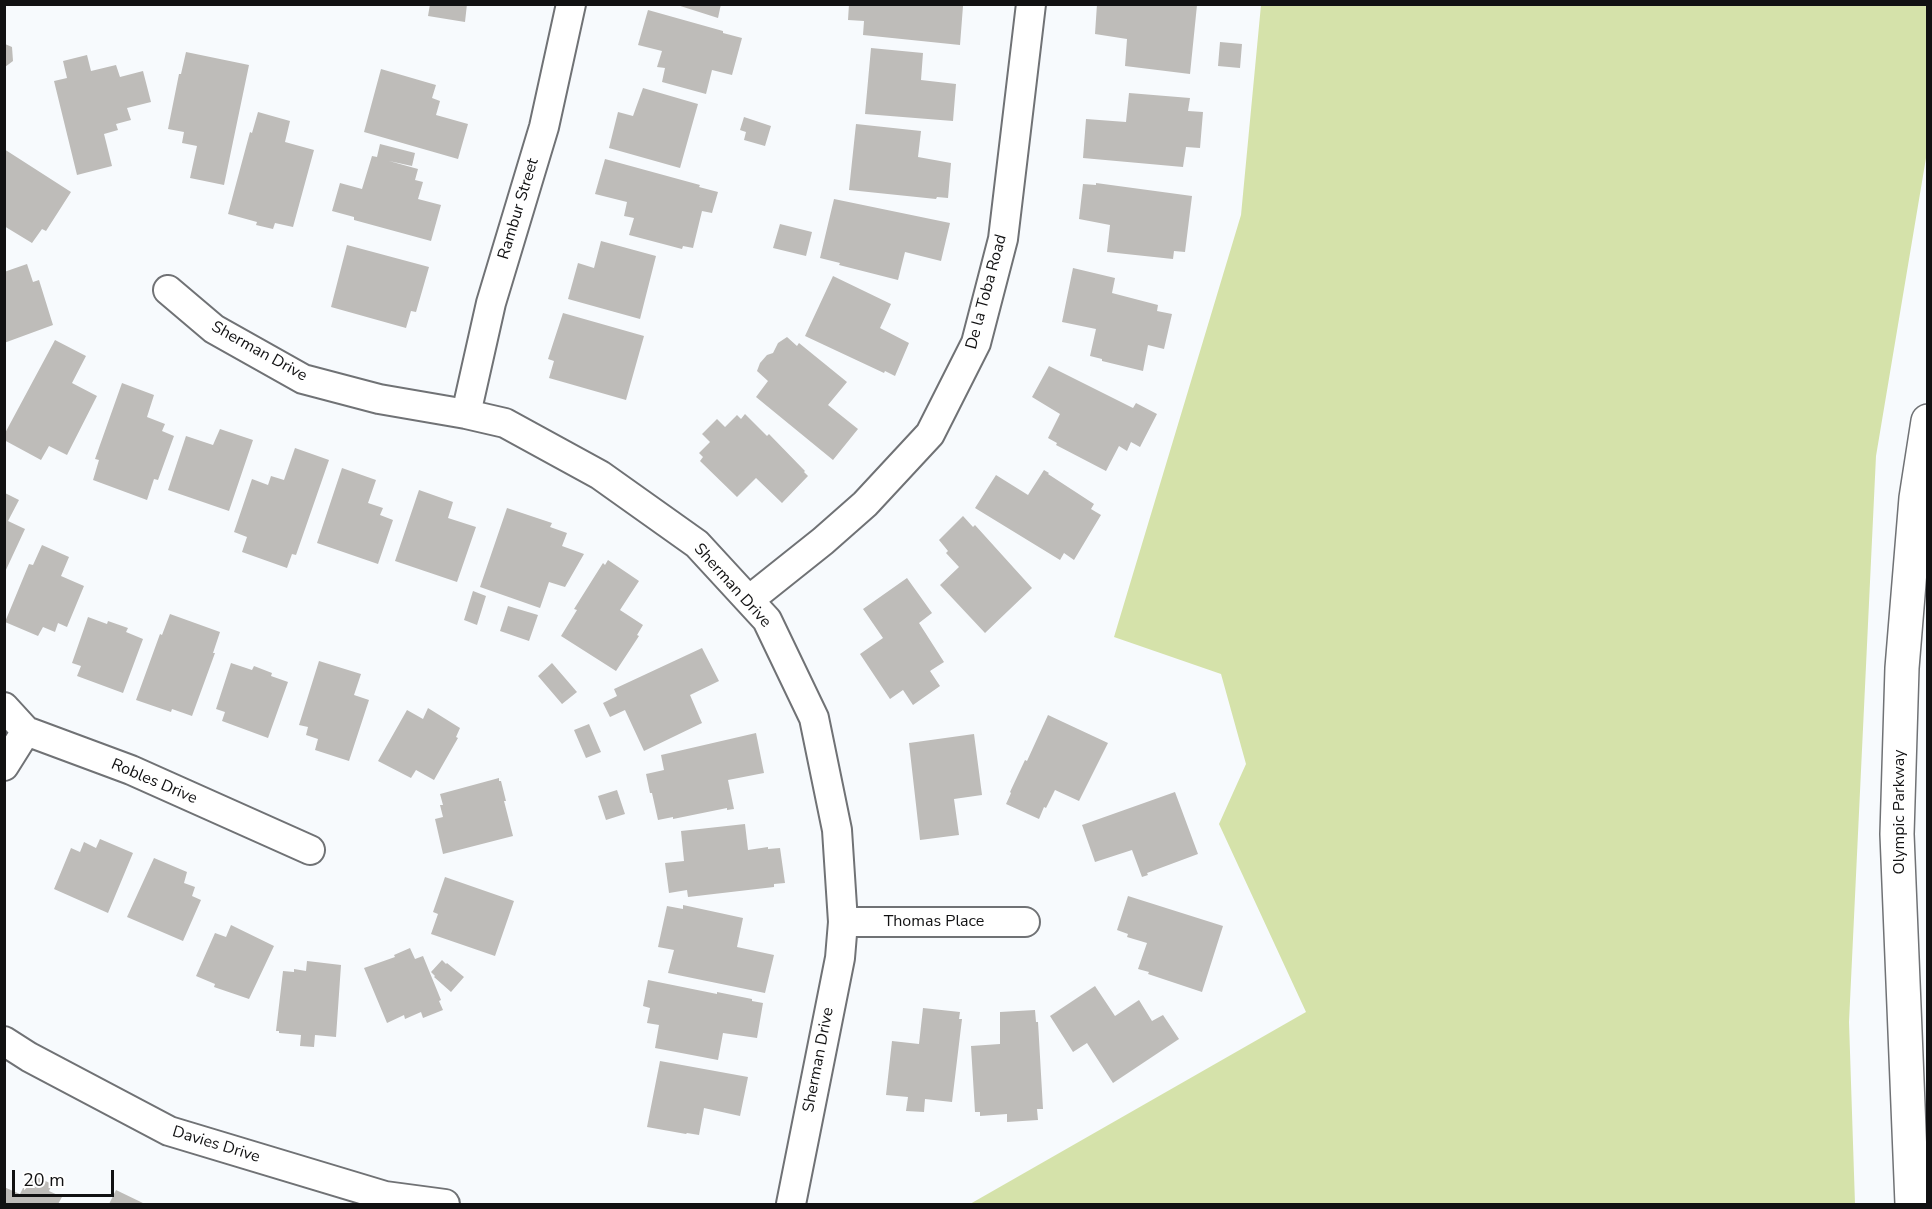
<!DOCTYPE html>
<html>
<head>
<meta charset="utf-8">
<style>
	body { margin:0 }
	#map { position:relative; width:1932px; height:1209px; overflow:hidden; background:#f7fafd; font-family:"Nunito Sans",sans-serif }
	canvas { display:block }
	.frame { position:absolute; inset:0; border:6px solid #111112; pointer-events:none }
	.scale { position:absolute; left:12px; top:1170px; width:102px; height:27px; box-sizing:border-box; border:3px solid #111112; border-top:0; padding-left:8px; font-size:18px; line-height:21px; white-space:nowrap; color:#111112; -webkit-text-stroke:4px #fff; paint-order:stroke }
</style>
</head>
<body>
<div id="map">
<canvas width="1932" height="1209"></canvas>
<div class="frame"></div>
<div class="scale">20 m</div>
</div>
<script>
const ctx = document.querySelector('canvas').getContext('2d');
ctx.lineJoin = 'round';
function fill(path, color) {
  ctx.fillStyle = color;
  ctx.fill(path, 'evenodd');
}
function strokePath(path, color, width, dash) {
  ctx.strokeStyle = color;
  ctx.lineWidth = width;
  ctx.lineCap = dash ? 'butt' : 'round';
  ctx.setLineDash(dash || []);
  ctx.stroke(path);
}
function drawText(font, color, halo, rows, align = 'center') {
  ctx.font = font + ' "Nunito Sans",sans-serif';
  ctx.lineWidth = 4.5;
  ctx.setLineDash([]);
  ctx.textBaseline = 'middle';
  ctx.strokeStyle = halo;
  ctx.fillStyle = color;
  for (const [text, x, y, turn = 0] of rows) {
    ctx.save();
    ctx.translate(x, y);
    ctx.rotate((+turn || 0) * Math.PI / 180);
    ctx.textAlign = isNaN(turn) ? turn : align;
    if (halo) ctx.strokeText(text, 0, 0);
    ctx.fillText(text, 0, 0);
    ctx.restore();
  }
}
const green = new Path2D(`
	M1261,5H1927V152L1876,456L1849,1022L1855,1204H970L1306,1012L1219,824L1246,764L1221,674L1114,637L1241,215Z`);
const building = new Path2D(`
	M430,4H467L465,22L428,16Z
	M674,4H721L718,18Z
	M849,4L963,6L960,45L863,35L864,21L848,20Z
	M1097,4L1197,5L1190,74L1125,66L1127,39L1095,34Z
	M648,10L723,31V33L742,38L732,75L712,70L706,94L662,82L665,68L657,67L662,51L638,45Z
	M1220,42L1242,44L1240,68L1218,66Z
	M5,44L12,47L13,61L5,67Z
	M871,48L923,53L921,80L956,84L953,121L865,114Z
	M186,52L249,65L224,185L190,178L197,146L182,143L184,132L168,129L179,74H181Z
	M87,55L91,71L116,65L120,77L143,71L151,102L127,108L131,120L116,124L118,130L104,134L112,166L77,175L54,81L67,78L63,61Z
	M381,69L436,85L432,98L440,101L436,115L468,124L458,159L364,132Z
	M643,88L698,104L680,168L609,148L618,112L633,116Z
	M1129,93L1190,98L1188,111L1203,112L1200,148L1186,147L1183,167L1083,158L1086,119L1126,122Z
	M258,112L290,121L285,142L314,150L293,227L275,223L273,229L256,225L257,222L228,214L250,132L252,133Z
	M744,117L771,126L765,146L744,140L746,132L740,130Z
	M856,124L921,131L918,157L951,163L948,198L937,197L936,199L849,190Z
	M380,144L415,153L412,166L389,161L418,169L415,180L423,182L418,199L441,205L431,241L354,220V217L332,211L340,183L362,189L372,156L377,157Z
	M4,149L71,192L46,231L42,229L32,243L4,226Z
	M605,159L700,185L699,187L718,192L712,213L702,211L693,248L683,246L682,249L629,235L634,218L624,216L627,202L595,194Z
	M1096,183L1192,196L1185,252L1174,251L1173,259L1107,252L1110,225L1079,219L1083,184L1096,185Z
	M834,199L950,223L941,261L905,252L898,280L839,265L840,263L820,258Z
	M780,224L812,232L806,256L773,248Z
	M601,241L656,256L640,319L568,299L578,263L594,268Z
	M347,245L429,267L416,312L411,311L406,328L331,307Z
	M27,264L33,282L39,280L53,325L4,343V272Z
	M1073,268L1115,278L1112,293L1158,305L1157,311L1172,314L1164,349L1148,345L1143,371L1102,361V359L1090,356L1096,329L1062,322Z
	M833,276L891,304L880,328L909,343L895,376L885,371L884,373L805,336Z
	M563,313L644,336L626,400L549,378L554,361L548,359Z
	M787,337L797,346L799,343L847,382L828,405L858,429L833,460L756,397L768,381L757,371L760,363L767,355L773,353L778,343Z
	M55,340L86,356L72,383L97,396L67,455L49,446L41,460L4,440V435Z
	M1049,366L1133,408L1136,403L1157,414L1140,447L1131,442L1127,451L1119,446L1106,471L1056,445L1057,443L1048,438L1060,414L1032,397Z
	M122,383L154,395L147,417L165,424L162,431L174,436L158,480L154,479L147,500L93,480L99,460L95,459Z
	M745,414L767,436L769,434L805,471L804,472L808,476L782,503L756,478L737,497L700,461L703,457L699,453L710,442L702,434L717,419L725,427L737,415L741,419Z
	M220,429L253,440L229,511L168,490L186,436L213,445Z
	M295,448L329,460L296,555L292,554L287,568L242,552L247,537L234,532L252,479L268,485L271,476L284,480Z
	M342,468L376,480L368,503L383,508L380,515L393,520L378,564L317,543Z
	M1044,470L1049,473L1048,474L1094,504L1091,509L1101,515L1074,560L1064,553L1060,560L975,508L996,475L1028,495Z
	M419,490L453,502L448,518L476,527L457,582L395,561Z
	M5,493L19,500L8,521L25,529L5,572Z
	M507,508L552,523L550,527L567,533L562,546L584,554L565,587L549,582L540,608L480,587Z
	M963,516L973,527L975,525L1032,588L985,633L940,585L959,567L946,553L948,551L939,540Z
	M42,545L69,557L61,576L84,586L67,627L58,623L55,632L43,627L38,636L5,622L29,564L33,565Z
	M608,560L639,581L620,610L643,625L637,635L639,636L616,671L561,636L577,610L574,609L603,563L605,565Z
	M907,578L932,613L919,623L944,662L930,671L940,686L913,705L903,690L890,699L860,654L883,638L863,609Z
	M473,591L486,596L477,625L464,620Z
	M508,606L538,615L529,641L500,631Z
	M170,614L220,632L213,653H215L192,716L172,709L171,712L136,700L160,634L162,635Z
	M88,617L107,624L108,621L128,628L126,632L143,639L123,693L77,676L81,666L72,663Z
	M702,648L719,681L690,695L702,723L644,751L625,710L610,717L603,703L617,696L614,689Z
	M319,661L361,674L354,695L369,700L349,761L315,750L318,739L306,735L308,727L299,725Z
	M231,663L252,670L254,666L272,673L271,676L288,682L268,738L222,721L225,712L216,709Z
	M552,663L577,692L562,704L538,676Z
	M428,708L460,728L456,737L458,738L434,780L416,770L411,778L378,761L407,710L423,719Z
	M1048,715L1108,743L1079,801L1055,790L1046,808L1044,807L1039,819L1006,804L1011,793L1010,792L1025,760L1027,761Z
	M589,724L601,752L586,758L574,730Z
	M756,733L764,773L728,780L734,809L727,810V808L673,819V817L658,820L652,793H650L646,774L664,770L661,755Z
	M974,734L982,795L954,799L959,835L920,840L909,743Z
	M499,778V781H501L506,801H504L513,836L443,854L435,819L443,817L440,805H443L440,794Z
	M617,790L625,814L606,820L598,796Z
	M1175,792L1198,854L1147,873L1148,875L1142,877L1132,850L1095,862L1082,825Z
	M745,824L748,850L768,847V849L780,848L785,883L774,884V887L688,897L687,890L669,893L665,863L684,861L681,831Z
	M100,839L133,853L108,913L54,889L71,848L80,852L84,842L96,848Z
	M154,858L187,872L184,883L195,887L192,896L201,900L183,941L127,917Z
	M445,877L514,901L495,956L431,934L438,914L433,912Z
	M1128,896L1223,926L1202,992L1148,974L1149,972L1138,969L1147,943L1127,937L1128,934L1117,930Z
	M683,905L743,918L737,947L774,955L765,993L668,973L674,950L658,947L667,906L683,909Z
	M231,925L274,946L249,999L214,987L215,984L196,976L215,933L226,937Z
	M410,948L415,959L423,956L441,1000L439,1001L443,1010L423,1018L421,1012L405,1019L404,1015L387,1023L364,968L395,957L394,955Z
	M442,960L446,964L447,963L464,977L451,992L434,977L435,976L431,972Z
	M307,961L341,965L336,1037L315,1035L314,1047L300,1046L301,1035L279,1033V1031H276L283,971L294,972V969L306,971Z
	M648,980L717,994V992L752,999V1001L763,1003L757,1038L723,1033L718,1060L655,1048L659,1025L647,1023L650,1008L643,1006Z
	M1095,986L1115,1016L1139,1000L1152,1021L1163,1015L1179,1039L1113,1083L1087,1043L1073,1052L1050,1016Z
	M923,1008L960,1012L959,1019H962L952,1102L925,1099L924,1112L906,1111L908,1097L886,1095L892,1041L919,1044Z
	M1035,1010L1036,1022H1038L1043,1109H1037L1038,1120L1007,1122V1114L980,1116V1112H975L971,1046L1000,1044V1012Z
	M660,1061L748,1077L740,1116L704,1108L699,1135L687,1133L686,1134L647,1127Z
	M30,1174L52,1184L49,1191L62,1197L58,1204H4V1187L20,1194Z
	M116,1190L145,1204H109Z`);
const street = new Path2D(`
	M168,290L214,329L303,379L379,399L466,414L505,423L600,475L697,544L767,620L814,718L837,830L843,922L840,958L791,1204
	M466,414L491,303L544,127L571,4
	M749,600L823,541L865,504L930,434L976,343L1003,239L1031,4
	M4,707L26,731L131,770L310,850
	M4,766L26,731
	M843,922H1025
	M4,1041L29,1057L169,1131L385,1196L445,1204`);
const primary = new Path2D(`
	M1912,1204L1897,834L1902,668L1916,498L1928,421`);
const streetNames = [
	["Rambur Street",519,209,-73],
	["De la Toba Road",987,292,-75],
	["Sherman Drive",259,352,29],
	["Sherman Drive",732,586,48],
	["Robles Drive",154,782,23],
	["Olympic Parkway",1900,812,-90],
	["Thomas Place",934,922],
	["Sherman Drive",819,1060,-79],
	["Davies Drive",216,1145,17]
];
fill(green, '#d5e2aa');
fill(building, '#bebcb9');
strokePath(street, '#707275', 32);
strokePath(primary, '#707275', 36);
strokePath(street, '#fff', 28);
strokePath(primary, '#fff', 33);
drawText('16px', '#111112', '#fff', streetNames);
</script>
</body>
</html>
